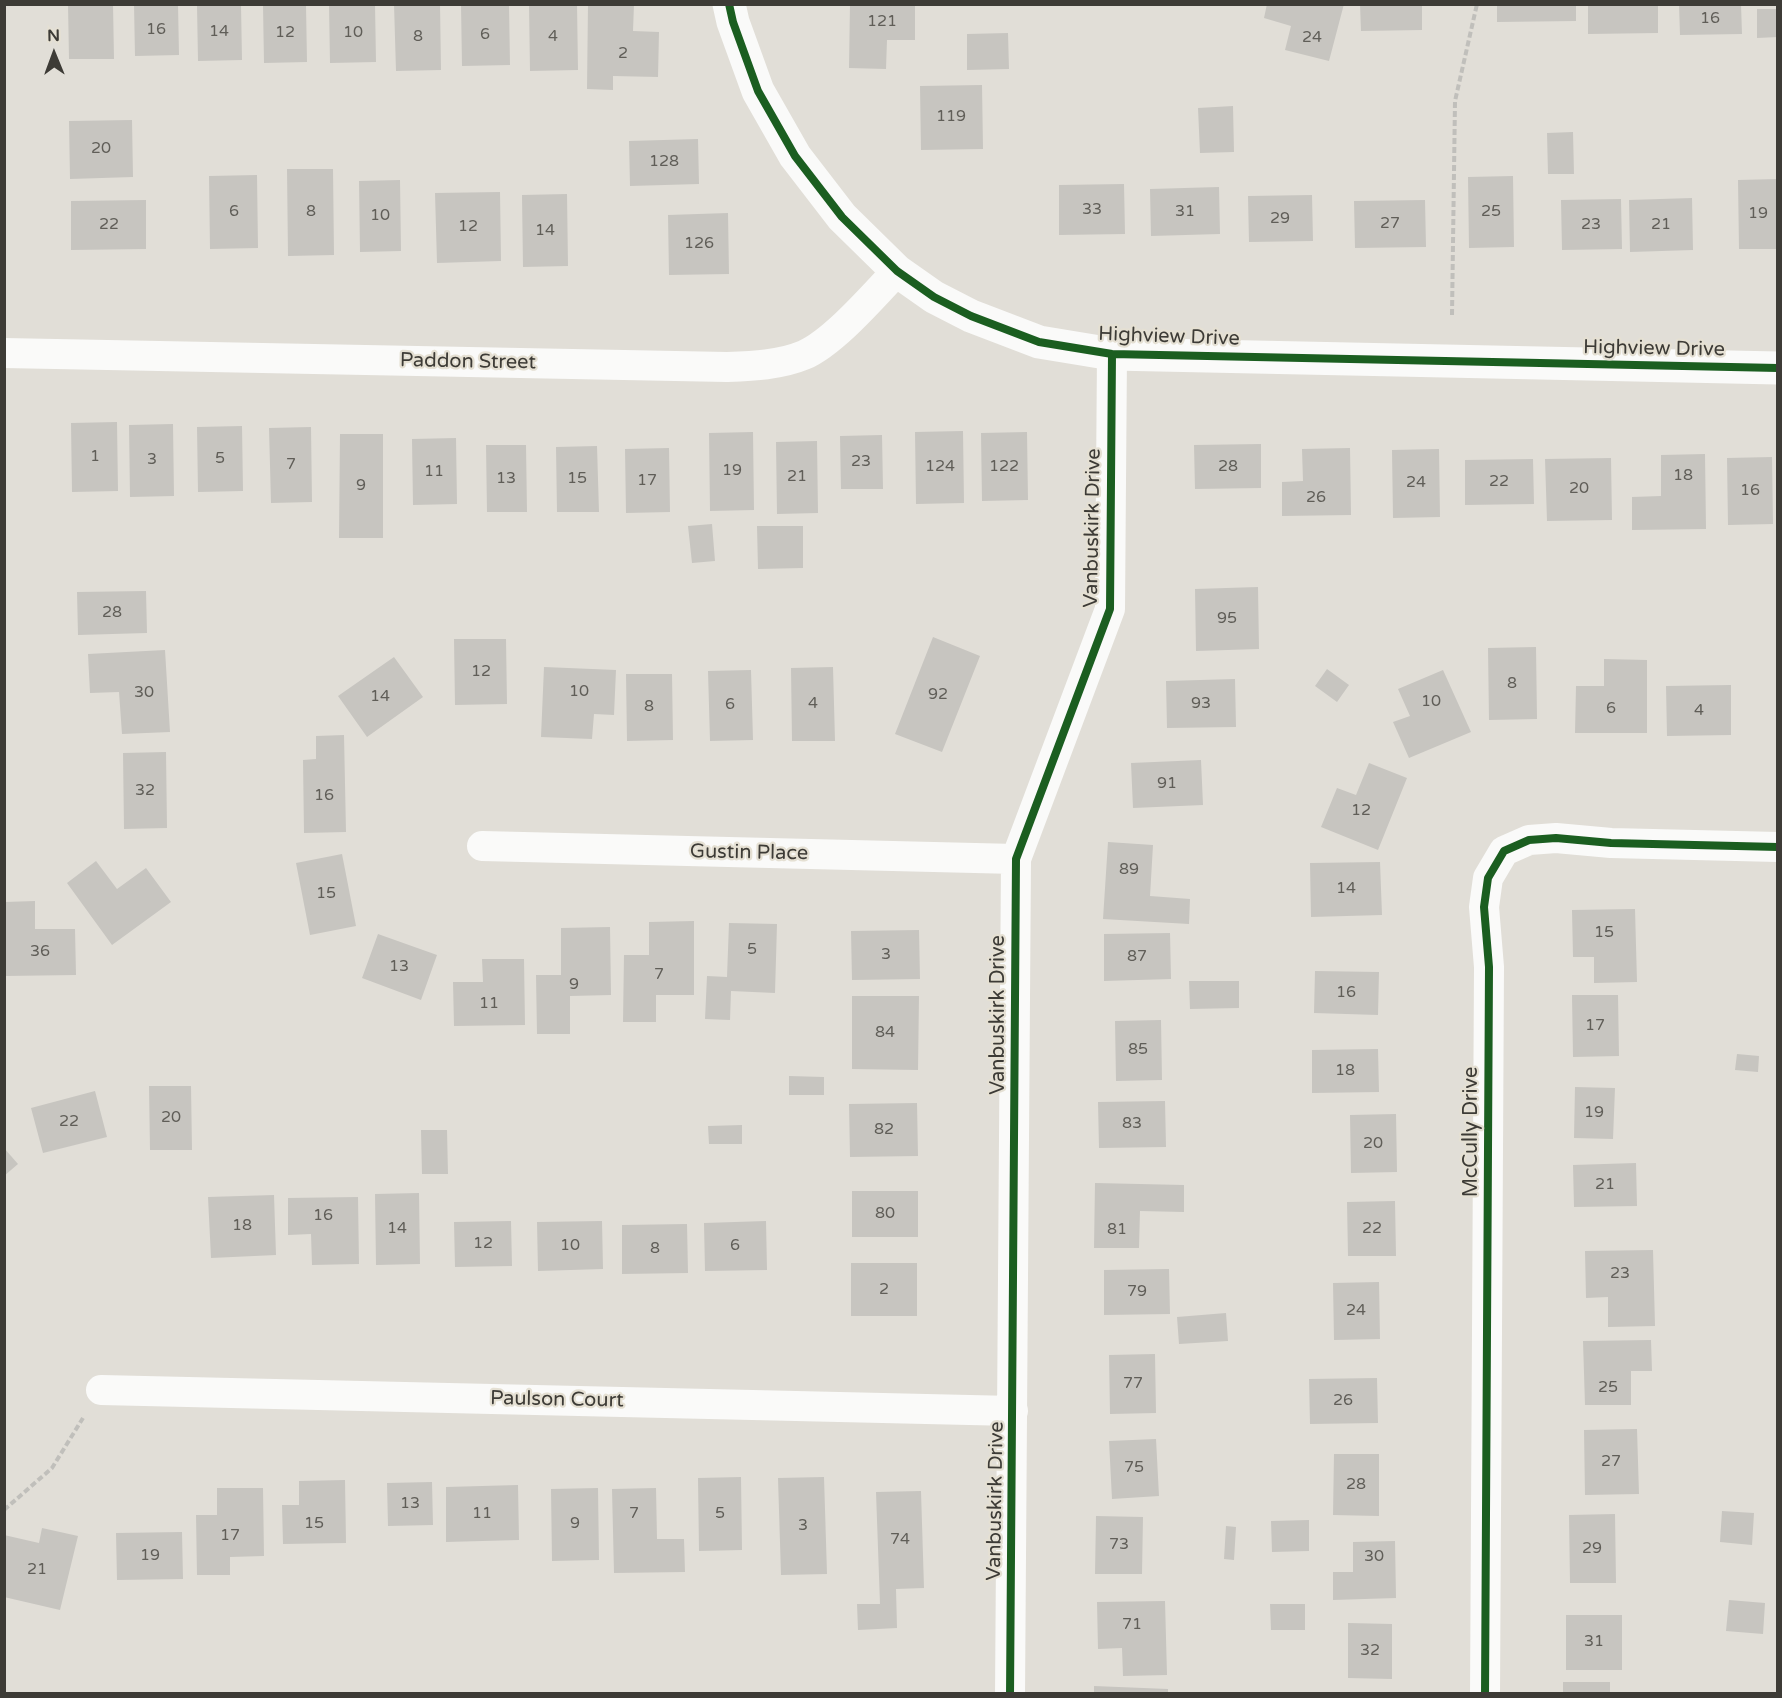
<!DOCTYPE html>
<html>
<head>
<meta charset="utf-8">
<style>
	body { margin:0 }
	#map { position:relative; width:1782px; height:1698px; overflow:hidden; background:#e1ded7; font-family:"Varela Round",sans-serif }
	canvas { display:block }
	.frame { position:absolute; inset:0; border:6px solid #3d3b36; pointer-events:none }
	.north { position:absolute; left:24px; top:24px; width:60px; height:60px; -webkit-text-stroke:4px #e5e0d3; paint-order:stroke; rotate:359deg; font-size:16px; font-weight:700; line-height:24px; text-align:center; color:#3d3b36 }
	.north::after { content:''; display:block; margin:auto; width:21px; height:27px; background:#3d3b36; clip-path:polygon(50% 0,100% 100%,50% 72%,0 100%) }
</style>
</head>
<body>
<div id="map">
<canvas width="1782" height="1698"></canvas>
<div class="frame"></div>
<div class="north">N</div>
</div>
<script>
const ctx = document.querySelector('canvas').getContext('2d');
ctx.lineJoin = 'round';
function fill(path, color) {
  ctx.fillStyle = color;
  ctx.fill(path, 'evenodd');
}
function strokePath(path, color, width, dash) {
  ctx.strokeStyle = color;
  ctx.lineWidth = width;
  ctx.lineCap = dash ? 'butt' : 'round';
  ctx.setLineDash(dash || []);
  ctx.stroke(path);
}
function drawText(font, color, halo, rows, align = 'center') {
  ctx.font = font + ' "Varela Round",sans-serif';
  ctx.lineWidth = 4.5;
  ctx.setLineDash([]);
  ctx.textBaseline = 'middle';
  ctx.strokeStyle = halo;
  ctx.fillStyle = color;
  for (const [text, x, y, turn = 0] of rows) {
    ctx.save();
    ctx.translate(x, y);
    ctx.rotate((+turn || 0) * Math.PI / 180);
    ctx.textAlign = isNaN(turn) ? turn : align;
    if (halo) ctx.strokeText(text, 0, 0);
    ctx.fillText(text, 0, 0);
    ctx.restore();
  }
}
const building = new Path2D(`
	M68,4H113L114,59H69Z
	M134,4H178L179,55L135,56Z
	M329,4H375L376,62L330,63Z
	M394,4H440L441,70L396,71Z
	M461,4H509L510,65L462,66Z
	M529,4H577L578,70L530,71Z
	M588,4H634L633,31L659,32L658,77L613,76V90L587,89Z
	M850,4H915V40H887L886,69L849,68Z
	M1267,4H1344L1329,61L1285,50L1291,26L1264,18Z
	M1360,4H1422V30L1361,31Z
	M1497,4H1576V21L1497,22Z
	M1588,4H1658V33L1588,34Z
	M1679,4H1741L1742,34L1680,35Z
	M197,5H241L242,60L198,61Z
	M263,5H306L307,62L264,63Z
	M1757,9H1778V37L1757,38Z
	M1008,33L1009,69L967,70V34Z
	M982,85L983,149L921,150L920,86Z
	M1233,106L1234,152L1200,153L1198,108Z
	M132,120L133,177L70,179L69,121Z
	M1573,132L1574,174H1548L1547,133Z
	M698,139L699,184L630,186L629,141Z
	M287,169H333L334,255L288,256Z
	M257,175L258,248L210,249L209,176Z
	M1513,176L1514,247L1469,248L1468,177Z
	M1778,179V249H1739L1738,180Z
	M400,180L401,251L360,252L359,181Z
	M1124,184L1125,234L1059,235V185Z
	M1219,187L1220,234L1151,236L1150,189Z
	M500,192L501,261L437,263L435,193Z
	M567,194L568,266L523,267L522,195Z
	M1312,195L1313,241L1249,242L1248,196Z
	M1692,198L1693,250L1630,252L1629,200Z
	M1621,199L1622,249L1562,250L1561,200Z
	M146,200V249L71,250V201Z
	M1425,200L1426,247L1355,248L1354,201Z
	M728,213L729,274L669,275L668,215Z
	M117,422L118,491L72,492L71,423Z
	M173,424L174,496L130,497L129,425Z
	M242,426L243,491L198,492L197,427Z
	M311,427L312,502L271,503L269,428Z
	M963,431L964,503L916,504L915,432Z
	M753,432L754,510L710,511L709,433Z
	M1027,432L1028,500L982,501L981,433Z
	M340,434H383V538H339Z
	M882,435L883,489H841L840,436Z
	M456,438L457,504L413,505L412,439Z
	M817,441L818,513L777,514L776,442Z
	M1261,444V488L1195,489L1194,445Z
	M486,445H526L527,512H487Z
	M597,446L599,512H557L556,447Z
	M669,448L670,512L626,513L625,449Z
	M1350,448L1351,515L1282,516V482L1303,481L1302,449Z
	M1439,449L1440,517L1393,518L1392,450Z
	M1705,454L1706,529L1632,530V497L1661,496V455Z
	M1772,457L1773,524L1728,525L1727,458Z
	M1611,458L1612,520L1547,521L1545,459Z
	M1533,459L1534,504L1465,505V460Z
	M712,524L715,561L692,563L688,526Z
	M757,526H803V568L758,569Z
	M1258,587L1259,649L1196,651L1195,589Z
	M146,591L147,633L78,635L77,592Z
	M933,637L980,656L942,752L895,734Z
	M454,639H506L507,704L455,705Z
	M1536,647L1537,719L1489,720L1488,648Z
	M165,650L170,732L122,734L119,692L90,693L88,654Z
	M394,657L423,697L367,737L338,696Z
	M1604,659L1647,660V733H1575L1576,686H1604Z
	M544,667L616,670L614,715L594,714L592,739L541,737Z
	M833,667L835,741H792L791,668Z
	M1327,669L1349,685L1337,702L1315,686Z
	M751,670L753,740L710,741L708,671Z
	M1443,670L1471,732L1409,758L1393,722L1410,716L1398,689Z
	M626,674H672L673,740L627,741Z
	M1235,679L1236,727L1167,728L1166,681Z
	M1731,685V735L1667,736L1666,686Z
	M344,735L346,832L304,833L303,760L316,759V736Z
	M166,752L167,828L124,829L123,753Z
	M1201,760L1203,805L1133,808L1131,763Z
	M1369,763L1407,778L1378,850L1321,827L1337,788L1356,795Z
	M1108,842L1153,845L1150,896L1190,899L1189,924L1103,919Z
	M342,854L356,926L310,935L296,863Z
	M96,861L117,889L146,868L171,902L112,945L67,883Z
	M1380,862L1382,915L1311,917L1310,863Z
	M35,901V929H75L76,975L5,976V902Z
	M1635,909L1637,982L1594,983V957H1573L1572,910Z
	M694,921V995H656V1022H623L624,955H649V922Z
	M729,923L777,924L775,993L731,991L730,1020L705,1019L707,976L727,977Z
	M610,927L611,995L570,996V1034H537L536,975H561V928Z
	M919,930L920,979L852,980L851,931Z
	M1170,933L1171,979L1104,981V934Z
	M378,934L437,955L421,1000L362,978Z
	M482,959H524L525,1025L454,1026L453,982H483Z
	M1315,971L1379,972L1378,1015L1314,1013Z
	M1189,981H1239V1008L1190,1009Z
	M1572,995H1618L1619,1056L1573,1057Z
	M852,996H919L918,1070L852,1069Z
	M1161,1020L1162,1080L1116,1081L1115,1021Z
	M1378,1049L1379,1092L1312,1093V1050Z
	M1737,1054L1759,1056L1758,1072L1735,1070Z
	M789,1076L824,1077V1095H789Z
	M149,1086H191L192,1150H150Z
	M1575,1087L1615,1088L1613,1139L1574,1138Z
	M95,1091L107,1137L43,1153L31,1108Z
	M1165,1101L1166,1147L1099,1148L1098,1102Z
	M917,1103L918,1156L850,1157L849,1104Z
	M1396,1114L1397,1172L1351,1173L1350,1115Z
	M742,1125V1144H709L708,1126Z
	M421,1130H447L448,1174H422Z
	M4,1148L18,1164L4,1176Z
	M1636,1163L1637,1206L1574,1207L1573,1165Z
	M1095,1183L1184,1185V1212L1140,1211L1139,1248H1094Z
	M852,1191H918V1237H852Z
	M419,1193L420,1264L376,1265L375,1194Z
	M274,1195L276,1255L211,1258L208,1197Z
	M358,1197L359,1264L312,1265L311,1234L288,1235V1198Z
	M1395,1201L1396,1256H1348L1347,1202Z
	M511,1221L512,1266L455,1267L454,1222Z
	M602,1221L603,1269L538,1271L537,1222Z
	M766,1221L767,1270L705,1271L704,1223Z
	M687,1224L688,1273L622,1274V1225Z
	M1653,1250L1655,1326L1608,1327V1297L1586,1298L1585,1251Z
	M851,1263H917V1316H851Z
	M1169,1269L1170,1314L1104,1315V1270Z
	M1379,1282L1380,1339L1334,1340L1333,1283Z
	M1226,1313L1228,1341L1179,1344L1177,1317Z
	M1651,1340L1652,1371H1631V1405H1585L1583,1341Z
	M1155,1354L1156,1413L1110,1414L1109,1355Z
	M1377,1378L1378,1423L1310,1424L1309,1379Z
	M1637,1429L1639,1494L1585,1495L1584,1430Z
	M1156,1439L1159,1496L1112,1499L1109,1441Z
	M1334,1454H1379V1516L1333,1515Z
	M741,1477L742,1550L699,1551L698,1478Z
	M824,1477L827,1574L781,1575L778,1478Z
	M345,1480L346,1543L283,1544L282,1505H299V1481Z
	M432,1482L433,1525L388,1526L387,1483Z
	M518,1485L519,1540L446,1542V1487Z
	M217,1488H263L264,1556L230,1557V1575H197L196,1515H217Z
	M598,1488L599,1560L552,1561L551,1489Z
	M656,1488L657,1539H684L685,1572L614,1573L612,1489Z
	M921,1491L924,1588L896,1589L897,1628L858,1630L857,1604H880L876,1492Z
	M1722,1511L1754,1513L1752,1545L1720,1542Z
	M1615,1514L1616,1583H1570L1569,1515Z
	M1096,1516L1143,1517L1142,1574H1095Z
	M1309,1520V1551L1272,1552L1271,1521Z
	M1226,1526L1236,1527L1234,1560L1224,1559Z
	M42,1528L78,1536L60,1610L4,1597V1535L39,1543Z
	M182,1532L183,1579L117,1580L116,1533Z
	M1395,1541L1396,1598L1333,1600V1572H1353V1542Z
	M1729,1600L1765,1603L1763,1634L1726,1631Z
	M1165,1601L1167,1675L1123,1676L1122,1648L1098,1649L1097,1602Z
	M1270,1604H1305V1630H1271Z
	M1566,1615H1622V1670H1566Z
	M1348,1623L1392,1624V1679L1348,1678Z
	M1563,1682H1610V1694H1563Z
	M1094,1686L1168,1689V1694H1094Z`);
const path = new Path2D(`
	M1452,315L1455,101L1477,4
	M4,1510L52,1468L83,1418`);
const minor = new Path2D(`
	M4,353L727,367C753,366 780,365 804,355C834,342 874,295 897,271
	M482,846L1016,859
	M101,1390L1013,1411
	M1010,1694L1016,859L1110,609L1112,354
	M1485,1694L1489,967L1484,907L1488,878L1504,851L1529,840L1556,838L1611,843L1778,847`);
const tertiary = new Path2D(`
	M729,4L733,22L758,91L795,156L842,217L897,271L934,297L971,316L1039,342L1112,354L1778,368`);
const cycleway = new Path2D(`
	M729,4L733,22L758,91L795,156L842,217L897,271L934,297L971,316L1039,342L1112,354L1778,368
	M1010,1694L1016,859L1110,609L1112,354
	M1485,1694L1489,967L1484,907L1488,878L1504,851L1529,840L1556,838L1611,843L1778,847`);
const numberNames = [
	["16",1710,19],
	["121",882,22],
	["16",156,30],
	["14",219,32],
	["12",285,33],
	["10",353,33],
	["6",485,35],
	["8",418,37],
	["4",553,37],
	["24",1312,38],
	["2",623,54],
	["119",951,117],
	["20",101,149],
	["128",664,162],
	["33",1092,210],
	["6",234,212],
	["8",311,212],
	["31",1185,212],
	["25",1491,212],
	["19",1758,214],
	["10",380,216],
	["29",1280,219],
	["27",1390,224],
	["22",109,225],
	["23",1591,225],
	["21",1661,225],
	["12",468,227],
	["14",545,231],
	["126",699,244],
	["1",95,457],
	["5",220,459],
	["3",152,460],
	["23",861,462],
	["7",291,465],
	["124",940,467],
	["122",1004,467],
	["28",1228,467],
	["19",732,471],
	["11",434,472],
	["18",1683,476],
	["21",797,477],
	["13",506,479],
	["15",577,479],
	["17",647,481],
	["22",1499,482],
	["24",1416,483],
	["9",361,486],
	["20",1579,489],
	["16",1750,491],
	["26",1316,498],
	["28",112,613],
	["95",1227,619],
	["12",481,672],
	["8",1512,684],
	["10",579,692],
	["30",144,693],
	["92",938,695],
	["14",380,697],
	["10",1431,702],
	["4",813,704],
	["93",1201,704],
	["6",730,705],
	["8",649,707],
	["6",1611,709],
	["4",1699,711],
	["91",1167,784],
	["32",145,791],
	["16",324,796],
	["12",1361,811],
	["89",1129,870],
	["14",1346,889],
	["15",326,894],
	["15",1604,933],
	["5",752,950],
	["36",40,952],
	["3",886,955],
	["87",1137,957],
	["13",399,967],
	["7",659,975],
	["9",574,985],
	["16",1346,993],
	["11",489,1004],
	["17",1595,1026],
	["84",885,1033],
	["85",1138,1050],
	["18",1345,1071],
	["19",1594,1113],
	["20",171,1118],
	["22",69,1122],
	["83",1132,1124],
	["82",884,1130],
	["20",1373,1144],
	["21",1605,1185],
	["80",885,1214],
	["16",323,1216],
	["18",242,1226],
	["14",397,1229],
	["22",1372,1229],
	["81",1117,1230],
	["12",483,1244],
	["10",570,1246],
	["6",735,1246],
	["8",655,1249],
	["23",1620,1274],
	["2",884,1290],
	["79",1137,1292],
	["24",1356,1311],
	["77",1133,1384],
	["25",1608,1388],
	["26",1343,1401],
	["27",1611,1462],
	["75",1134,1468],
	["28",1356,1485],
	["13",410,1504],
	["11",482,1514],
	["7",634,1514],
	["5",720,1514],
	["15",314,1524],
	["9",575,1524],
	["3",803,1526],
	["17",230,1536],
	["74",900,1540],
	["73",1119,1545],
	["29",1592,1549],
	["19",150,1556],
	["30",1374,1557],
	["21",37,1570],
	["71",1132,1625],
	["31",1594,1642],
	["32",1370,1651]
];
const streetNames = [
	["Highview Drive",1169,337,2],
	["Highview Drive",1654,349,1],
	["Paddon Street",468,362,1],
	["Vanbuskirk Drive",1093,528,-89],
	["Gustin Place",749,853,1],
	["Vanbuskirk Drive",999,1015,-90],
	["McCully Drive",1472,1132,-90],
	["Paulson Court",557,1400,1],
	["Vanbuskirk Drive",996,1501,-89]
];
fill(building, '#c7c5c0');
strokePath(path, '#c0bfbb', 4, [6, 3]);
strokePath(minor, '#fafaf9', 30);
strokePath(tertiary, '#fafaf9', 33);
strokePath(cycleway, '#1b5e20', 8);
drawText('16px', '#605e58', null, numberNames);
drawText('20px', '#3d3b36', '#e5e0d3', streetNames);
</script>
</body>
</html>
